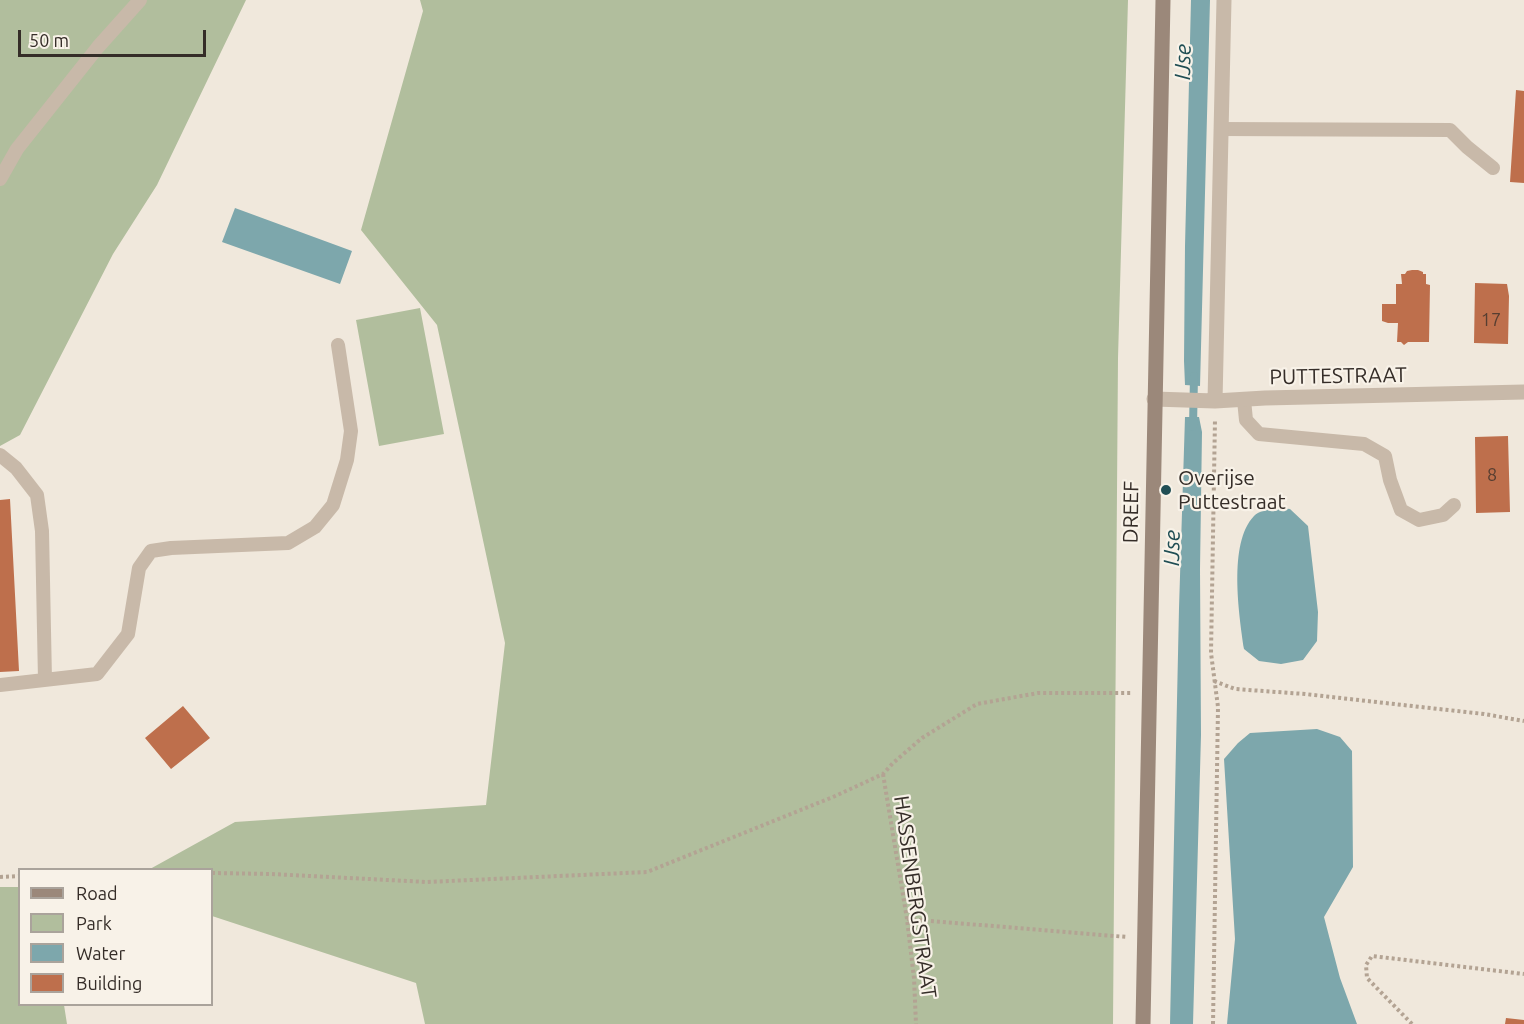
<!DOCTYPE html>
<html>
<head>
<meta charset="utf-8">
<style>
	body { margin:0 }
	#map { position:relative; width:1524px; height:1024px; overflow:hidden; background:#f0e8dc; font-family:Ubuntu,sans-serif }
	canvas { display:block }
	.legend { position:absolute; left:18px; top:868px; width:195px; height:138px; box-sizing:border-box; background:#f8f2e8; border:2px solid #aaa39b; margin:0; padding:8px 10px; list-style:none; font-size:18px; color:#352d28 }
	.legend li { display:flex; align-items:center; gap:12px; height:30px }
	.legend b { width:30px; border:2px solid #aaa39b }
	.scale { position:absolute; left:18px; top:30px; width:188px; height:27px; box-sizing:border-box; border:3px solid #352d28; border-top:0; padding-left:8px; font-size:18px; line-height:21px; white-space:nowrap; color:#352d28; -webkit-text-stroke:4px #f8f2e8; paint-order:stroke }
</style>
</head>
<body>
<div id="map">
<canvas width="1524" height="1024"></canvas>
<ul class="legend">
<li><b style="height:8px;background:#9b887a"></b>Road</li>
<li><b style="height:16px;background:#b1be9d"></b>Park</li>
<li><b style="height:16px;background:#7da7ac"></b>Water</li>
<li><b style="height:16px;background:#be6f4c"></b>Building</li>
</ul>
<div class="scale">50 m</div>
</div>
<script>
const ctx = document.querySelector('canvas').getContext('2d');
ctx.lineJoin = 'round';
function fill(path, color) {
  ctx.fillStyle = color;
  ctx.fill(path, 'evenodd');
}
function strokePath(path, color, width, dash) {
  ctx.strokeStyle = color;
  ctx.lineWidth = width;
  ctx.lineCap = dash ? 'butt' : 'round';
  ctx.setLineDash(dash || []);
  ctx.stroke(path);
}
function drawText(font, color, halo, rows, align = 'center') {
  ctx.font = font + ' Ubuntu,sans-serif';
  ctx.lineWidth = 4.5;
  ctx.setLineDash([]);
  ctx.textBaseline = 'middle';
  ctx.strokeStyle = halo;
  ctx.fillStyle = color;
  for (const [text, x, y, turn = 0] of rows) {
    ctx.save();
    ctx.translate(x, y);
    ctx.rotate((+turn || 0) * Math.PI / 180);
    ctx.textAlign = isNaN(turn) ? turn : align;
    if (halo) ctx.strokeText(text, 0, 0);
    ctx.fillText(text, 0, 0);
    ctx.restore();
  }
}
const green = new Path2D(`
	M0,0H246L157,185L113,254L20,435L0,446Z
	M420,0H1128L1118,358L1113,1024H425L416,983L212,916V870L150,869L235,822L486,805L505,643L437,325L361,230L423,11Z
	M420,308L444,434L379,446L356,320Z
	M0,887H19L20,1004L64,1005L67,1024H0Z`);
const water = new Path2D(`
	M1191,0H1210L1200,386L1185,385L1184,361L1185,246Z
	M235,208L352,251L340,284L222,242Z
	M1185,417H1199L1202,432L1200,569L1201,735L1193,1024H1170L1179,608Z
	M1270,507L1290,509L1308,526L1318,612L1317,641L1303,660L1281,664L1259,661L1244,649C1239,614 1228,543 1254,516C1258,512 1265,510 1270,507Z
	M1317,729L1340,737L1352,751L1353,867L1324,917L1340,978L1357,1024H1227L1235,939L1224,759L1238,743L1250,733Z`);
const stream = new Path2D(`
	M1193,427L1194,376`);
const building = new Path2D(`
	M1516,90L1524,91V183L1510,182Z
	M1412,270H1418L1423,272V274H1426V284L1430,285L1429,342H1408L1404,345L1401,342H1397L1398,323H1388L1382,321V304H1396V284H1402L1401,274H1405L1407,271Z
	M1475,283L1507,284L1509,296L1508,344L1474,343Z
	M1508,436L1510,512L1476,513L1475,437Z
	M10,499L19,671L0,672V500Z
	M183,706L210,738L171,769L145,738Z
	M1506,1018L1524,1020V1024H1505Z`);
const path = new Path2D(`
	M1214,681L1235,689L1305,694L1385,703L1484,714L1524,721
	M883,774L907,919L914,978L916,1024
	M212,873L271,874L427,882L647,872L833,797L883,774L893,763L922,738L977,704L1038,693H1131
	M0,877L20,876
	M907,919L1127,937
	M1213,1024L1218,707L1211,653L1215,419
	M1412,1024L1367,978L1366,965L1372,956L1524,974`);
const lane = new Path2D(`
	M1221,129L1450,130L1467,147L1493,168
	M0,179L17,149L98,47L140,0
	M1244,400L1246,420L1259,434L1364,444L1385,456L1390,480L1401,510L1419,520L1443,515L1454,505
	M0,455L16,468L37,495L42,531L45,680
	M0,685L97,674L128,634L139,568L151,551L171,548L288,543L315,527L333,505L347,460L351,431L338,345`);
const street = new Path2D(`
	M1154,399L1215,401L1265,398L1524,392
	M1215,401L1224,0`);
const secondary = new Path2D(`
	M1143,1024L1163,0`);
const markers = [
	[1166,490,6,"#204e54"]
];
const numberNames = [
	["17",1491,320],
	["8",1492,475]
];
const streetNames = [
	["PUTTESTRAAT",1338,376,-1],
	["DREEF",1131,512,-89],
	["HASSENBERGSTRAAT",915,897,82]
];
const poiNames = [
	["Overijse",1178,478],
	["Puttestraat",1178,502]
];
const waterNames = [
	["IJse",1183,62,-89],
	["IJse",1172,548,-89]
];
fill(green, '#b1be9d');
fill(water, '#7da7ac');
strokePath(stream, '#7da7ac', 8);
fill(building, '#be6f4c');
strokePath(path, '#b3a393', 4, [3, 3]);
strokePath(lane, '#c8b9a9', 14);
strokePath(street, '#c8b9a9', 15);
strokePath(secondary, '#9b887a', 15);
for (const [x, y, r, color] of markers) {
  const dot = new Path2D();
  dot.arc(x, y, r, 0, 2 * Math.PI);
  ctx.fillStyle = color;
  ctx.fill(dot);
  strokePath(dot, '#f8f2e8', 2);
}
drawText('18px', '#573e31', null, numberNames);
drawText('21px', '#352d28', '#f8f2e8', streetNames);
drawText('21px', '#352d28', '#f8f2e8', poiNames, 'left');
drawText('italic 22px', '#204e54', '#f8f2e8', waterNames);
</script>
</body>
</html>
